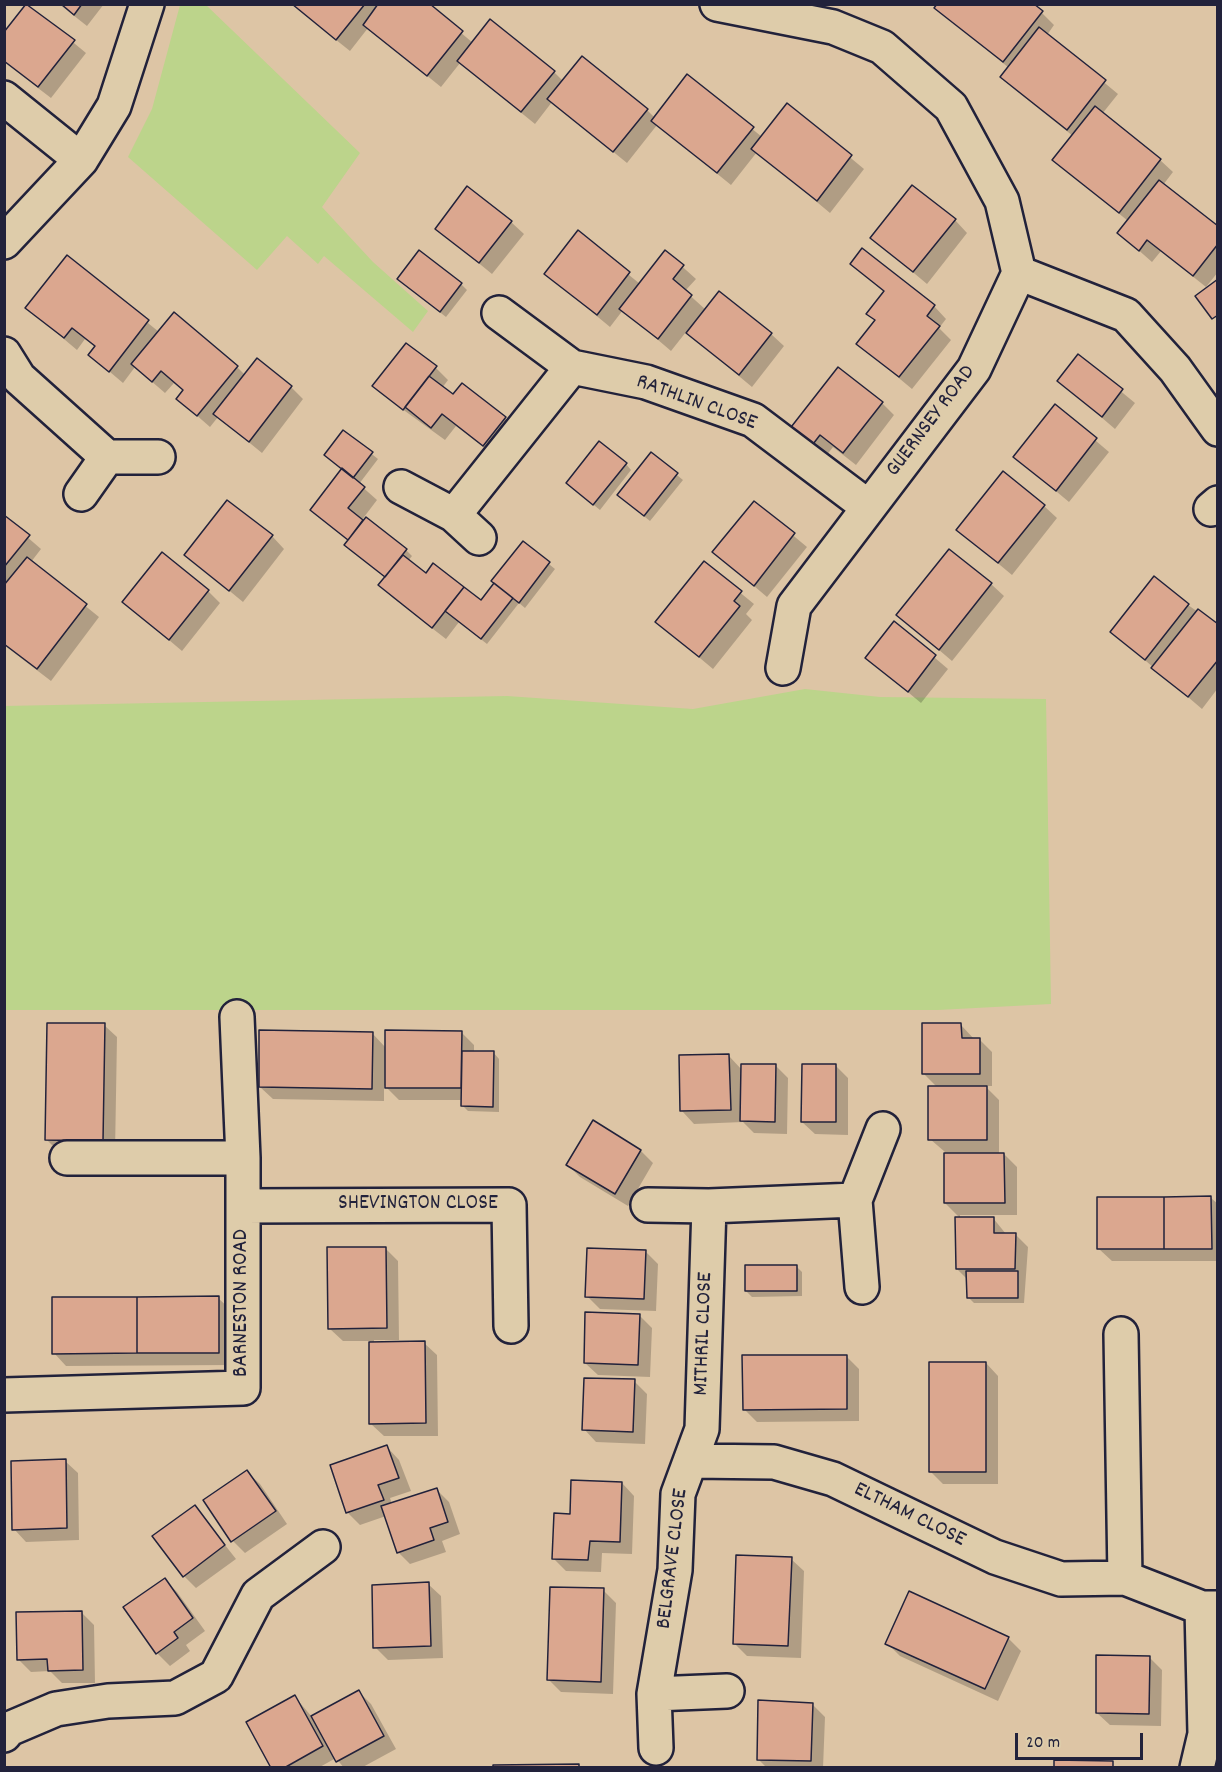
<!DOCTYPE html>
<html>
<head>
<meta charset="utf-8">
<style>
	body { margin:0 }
	#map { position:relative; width:1222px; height:1772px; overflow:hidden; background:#ddc5a5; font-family:Dekko,sans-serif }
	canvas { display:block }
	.frame { position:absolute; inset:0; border:6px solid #22223b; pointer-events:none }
	.scale { position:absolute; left:1015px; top:1733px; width:128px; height:27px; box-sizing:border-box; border:3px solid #22223b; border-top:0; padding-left:8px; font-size:18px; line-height:21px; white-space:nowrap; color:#22223b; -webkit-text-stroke:4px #deccaa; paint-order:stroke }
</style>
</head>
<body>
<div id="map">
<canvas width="1222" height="1772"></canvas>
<div class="frame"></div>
<div class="scale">20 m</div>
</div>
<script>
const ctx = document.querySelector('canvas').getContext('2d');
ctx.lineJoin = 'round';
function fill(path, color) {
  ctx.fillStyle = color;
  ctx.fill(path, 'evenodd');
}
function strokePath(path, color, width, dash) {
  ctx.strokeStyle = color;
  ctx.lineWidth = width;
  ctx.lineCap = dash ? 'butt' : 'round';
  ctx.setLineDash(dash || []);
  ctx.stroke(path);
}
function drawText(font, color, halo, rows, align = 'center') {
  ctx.font = font + ' Dekko,sans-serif';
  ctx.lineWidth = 5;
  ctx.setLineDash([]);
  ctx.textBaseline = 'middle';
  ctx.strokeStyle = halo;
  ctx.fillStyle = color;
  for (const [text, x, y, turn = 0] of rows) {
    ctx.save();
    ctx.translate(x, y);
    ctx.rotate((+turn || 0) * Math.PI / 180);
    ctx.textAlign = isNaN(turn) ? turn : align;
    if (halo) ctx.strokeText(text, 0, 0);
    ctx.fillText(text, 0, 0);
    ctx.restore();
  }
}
const green = new Path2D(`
	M180,5H206L360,153L322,207L373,262L428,311L413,332L324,256L318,264L287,236L257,270L128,157L152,109Z
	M805,689L880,697L1046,699L1051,1004L938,1010H5L4,706L507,696L693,709Z`);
const shadow = new Path2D(`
	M59,4H104L87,26Z
	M291,4H427L473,43L554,72L563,81L647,110L655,118L688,76L762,137L787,105L864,169L830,213L757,152L731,185L657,125L627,163L552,102L535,124L460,63L441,87L368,28L350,51Z
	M28,5L86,53L51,98L4,62V35Z
	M936,8L1042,13L1054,25L1047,35L1118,94L1102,114L1160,160L1173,172L1163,185L1218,228V272L1206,287L1161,251L1152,262L1119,233L1128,221L1054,160L1073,136L1014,89L1002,77L1009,68Z
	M955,220L967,233L927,284L872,238Z
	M511,222L524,234L492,274L437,229Z
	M578,233L640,284L666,252L696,279L685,291L706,310L771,334L784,346L752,387L686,332L671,351L623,310L610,327L546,274Z
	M67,257L159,332L237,367L245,375L291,387L303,399L262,453L218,417L210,427L178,399L184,391L174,383L165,393L135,367L123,383L90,355L96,348L85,339L77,350L27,308Z
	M852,264L934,306L946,319L939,328L951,340L912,389L858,344L876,321L868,314L885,293Z
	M461,284L467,290L446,317L405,285Z
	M1078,356L1135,403L1115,429L1059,381Z
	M436,368L448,380L442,388L453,396L505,418L517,431L496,457L456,426L445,440L387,398L374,386Z
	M882,403L894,415L856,465L833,447L823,460L803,444Z
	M1055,406L1109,452L1069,502L1015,457Z
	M344,432L378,459L359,484L377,500L361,521L406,550L412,556L408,561L426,575L481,602L523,543L555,569L525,608L519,603L487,644L459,622L446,639L393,598L380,585L386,578L351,551L346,545L349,541L312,510L343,469Z
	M651,454L683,480L650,521L625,501Z
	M626,464L631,470L600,510L574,489Z
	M754,503L807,547L767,597L714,552Z
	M1044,506L1057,518L1012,575L958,530Z
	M4,517L41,549L31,562L99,617L51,681L4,645Z
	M272,536L284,549L243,602L186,555Z
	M704,563L754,604L746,614L752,620L713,669L657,622Z
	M991,584L1004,596L952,661L898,615Z
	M208,591L220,603L182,651L124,602Z
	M1188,605L1218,626V688L1202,709L1112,632Z
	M894,623L948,669L921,703L867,658Z
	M104,1025L117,1037L115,1153L59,1152L46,1139Z
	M961,1025L974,1039H979L992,1052V1086H985L999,1100V1154H1004L1017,1167V1215H960V1218L945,1203V1152L930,1139L938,1088L923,1073Z
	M461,1032L474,1045V1052H493L499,1059V1112L468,1111L462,1105V1100H399L384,1085V1101L273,1099L260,1087L372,1033L386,1048Z
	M729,1056L742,1070L775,1065L788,1078L787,1134L754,1133L743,1122L694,1124L682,1111Z
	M836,1066L848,1078V1135L815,1134L802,1122Z
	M593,1122L641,1151L653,1163L628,1206L580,1177L568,1165Z
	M1211,1198L1218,1204V1261H1112L1099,1249Z
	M993,1218L1006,1234H1015L1028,1247L1024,1303H974L968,1297V1280L957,1269Z
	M385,1248L398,1261L399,1340H374V1343H424L437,1355L438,1436H384L371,1424L370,1341H343L330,1329Z
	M646,1252L658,1264L656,1311L600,1309L587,1296Z
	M796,1266L802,1272V1296L752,1297L746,1291Z
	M218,1298L231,1310V1365L66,1366L54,1353Z
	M640,1316L652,1328L650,1377L598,1375L585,1363Z
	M846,1356L859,1369V1421L757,1422L744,1409Z
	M986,1363L998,1376V1484H943L930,1471Z
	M634,1381L647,1394L645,1444L596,1442L584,1429Z
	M387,1447L399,1460L411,1491L390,1498L392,1504L436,1489L449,1502L460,1534L442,1541L446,1552L410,1564L398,1552L386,1516L360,1525L347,1512Z
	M65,1461L78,1473L79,1540L26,1542L14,1529Z
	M247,1472L260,1484L287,1524L245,1553L233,1541Z
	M622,1483L634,1496L632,1554L602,1553L601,1572L566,1571L553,1558L572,1515Z
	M195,1507L236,1559L196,1588L184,1576Z
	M791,1559L804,1571L801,1658L747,1656L734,1643Z
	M165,1580L177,1592L205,1631L186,1645L190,1651L170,1666L157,1653Z
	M428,1584L441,1596L443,1658L388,1660L375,1647Z
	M603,1590L616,1603L613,1694L561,1692L548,1679Z
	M910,1593L1008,1638L1021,1651L998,1701L900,1656L887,1643Z
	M81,1612L94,1625L95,1683H62L50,1671L31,1672L18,1659Z
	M1149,1657L1162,1670L1161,1726L1110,1725L1097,1713Z
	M358,1691L371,1704L396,1749L361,1768H344L336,1758L318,1768H272L295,1697L312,1717Z
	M812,1704L825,1717L823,1768H767L758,1759Z`);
const building = new Path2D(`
	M26,4L75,40L38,87L4,61V32Z
	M61,4H82L74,15Z
	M292,4H365L336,40Z
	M378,4H430L463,31L427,76L363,25Z
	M937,4H1034L1043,11L1003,62L934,8Z
	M490,19L555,71L521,112L457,61Z
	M1039,27L1106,80L1067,130L1000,77Z
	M582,56L648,109L613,152L547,99Z
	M687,74L754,127L717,173L651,121Z
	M787,103L852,155L817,201L751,149Z
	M1095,106L1161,159L1119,213L1052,160Z
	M1159,180L1218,226V244L1193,276L1147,240L1139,251L1117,233Z
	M912,185L956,219L913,272L870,238Z
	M467,186L512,221L479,263L435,229Z
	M578,230L630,272L597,315L544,274Z
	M862,248L935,305L927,316L940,326L899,377L856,344L875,320L866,314L884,291L850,264Z
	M419,250L462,283L440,312L397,279Z
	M665,250L684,265L673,279L692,295L658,339L619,309Z
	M67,255L149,320L109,372L88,355L95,346L72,328L64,338L25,308Z
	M1218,279V315L1212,319L1195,296Z
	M719,291L772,333L739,375L686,333Z
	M174,312L238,366L197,416L176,399L183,390L161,371L152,382L131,364Z
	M406,343L437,366L403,410L372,386Z
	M1078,354L1123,389L1102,417L1057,381Z
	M257,358L292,386L249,442L213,414Z
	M838,367L883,402L843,453L820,435L810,448L788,431Z
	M429,376L453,394L462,383L506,417L483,446L442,414L431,428L405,407Z
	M1055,404L1097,438L1056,491L1013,457Z
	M343,430L373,452L353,478L324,455Z
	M599,441L627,463L593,505L566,483Z
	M651,452L678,473L644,516L617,495Z
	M342,468L365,487L348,508L363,520L348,540L310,510Z
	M1003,471L1045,505L998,563L956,530Z
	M227,500L273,535L229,591L184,555Z
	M754,501L795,533L754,586L712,552Z
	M4,515L30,535L4,567Z
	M366,517L407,549L385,577L344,545Z
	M523,541L550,562L519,603L491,581Z
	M949,549L992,583L939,650L896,615Z
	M162,552L209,590L169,640L122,602Z
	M403,555L426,573L433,563L464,587L432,628L378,585Z
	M27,557L87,604L37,669L4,644V585Z
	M704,561L742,591L734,601L740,606L699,657L655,622Z
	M1154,576L1189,604L1145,660L1110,632Z
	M494,583L513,598L481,639L445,611L464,587L481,600Z
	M1198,609L1218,624V660L1188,697L1151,668Z
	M894,621L936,655L908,692L865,658Z
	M47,1023H105L103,1141L45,1140Z
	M922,1023H961L962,1038H980V1074H922Z
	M259,1030L373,1032L372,1089L259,1087Z
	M385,1030L462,1031L461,1088H385Z
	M462,1051H494L493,1107L461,1106Z
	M729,1054L731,1110L680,1111L679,1055Z
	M741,1064H776L775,1122L740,1121Z
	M802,1064H836V1122H801Z
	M928,1086H987V1140H928Z
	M593,1120L641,1150L615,1194L566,1165Z
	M944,1153H1004L1005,1203H944Z
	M1211,1196L1212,1249H1164V1197Z
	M1097,1197H1164V1249H1097Z
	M955,1217H994V1233H1016L1015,1269H956Z
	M327,1247H386L387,1328L328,1329Z
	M587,1248L646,1250L644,1299L585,1297Z
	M745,1265H797V1291H745Z
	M966,1271H1018V1298H967Z
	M219,1296V1353H137V1297Z
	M52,1297H137V1353L52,1354Z
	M585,1312L640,1314L638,1365L584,1363Z
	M425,1341L426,1423L369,1424V1342Z
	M742,1355H847V1409L743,1410Z
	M929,1362H986V1472H929Z
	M584,1378L635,1379L633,1432L582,1430Z
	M387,1445L399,1478L378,1485L384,1500L346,1513L330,1465Z
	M66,1459L67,1528L12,1530L11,1461Z
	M247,1470L276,1511L231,1542L203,1500Z
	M571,1480L622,1482L620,1542L590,1541L588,1560L552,1559L554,1513L570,1514Z
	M437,1488L448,1522L430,1528L434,1540L397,1553L381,1506Z
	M195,1505L225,1545L183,1577L152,1536Z
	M736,1555L792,1557L788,1646L733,1644Z
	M165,1578L193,1618L174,1632L178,1638L156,1654L123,1607Z
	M429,1582L431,1646L373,1648L372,1585Z
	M550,1587L604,1588L601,1682L547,1680Z
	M909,1591L1009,1637L985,1689L885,1644Z
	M82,1611L83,1670L48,1671L47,1659L17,1660L16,1612Z
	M1096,1655L1150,1656L1149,1714L1096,1713Z
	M359,1690L384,1736L336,1762L311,1716Z
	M295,1695L323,1746L284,1768H271L246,1722Z
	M758,1700L813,1703L811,1761L757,1760Z
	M1054,1760L1113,1761V1768H1054Z
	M579,1764V1768H493V1765Z`);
const minor = new Path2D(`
	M717,4L833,27L882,47L951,107L1002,201L1019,273L974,369L794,606L783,668
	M4,98L81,160
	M4,242L81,160L114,106L147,4
	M1019,273L1126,315L1175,369L1218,429
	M499,313L572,367L646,382L753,420L867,506
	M4,354L19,378L107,457L81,494
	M107,457H158
	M401,487L454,515L479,538
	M1211,509L1218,503
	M454,515L572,367
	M67,1158H243
	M855,1200L862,1287
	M648,1205L709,1206
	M243,1206L509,1205L511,1326
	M1121,1334L1125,1578L1202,1608H1218
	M4,1395L243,1388V1158L237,1017
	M692,1461L774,1462L833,1479L995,1557L1061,1579L1125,1578
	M654,1694L727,1691
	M4,1735L9,1729L56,1709L108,1701L175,1698L216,1676L258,1595L323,1547
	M656,1748L654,1694L675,1570L678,1494L702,1429L709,1206L855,1200L883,1129
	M1197,1768L1205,1734L1202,1608`);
const streetNames = [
	["RATHLIN CLOSE",696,404,20],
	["GUERNSEY ROAD",932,422,-53],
	["SHEVINGTON CLOSE",418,1205],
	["BARNESTON ROAD",243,1303,-90],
	["MITHRIL CLOSE",705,1334,-88],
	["ELTHAM CLOSE",909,1516,26],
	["BELGRAVE CLOSE",674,1559,-83]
];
fill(green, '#bcd48b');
fill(shadow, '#0003');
fill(building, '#dba78f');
strokePath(building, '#22223b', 1.5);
strokePath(minor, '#22223b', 38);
strokePath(minor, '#deccaa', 33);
drawText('22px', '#22223b', '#deccaa', streetNames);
</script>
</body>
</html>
